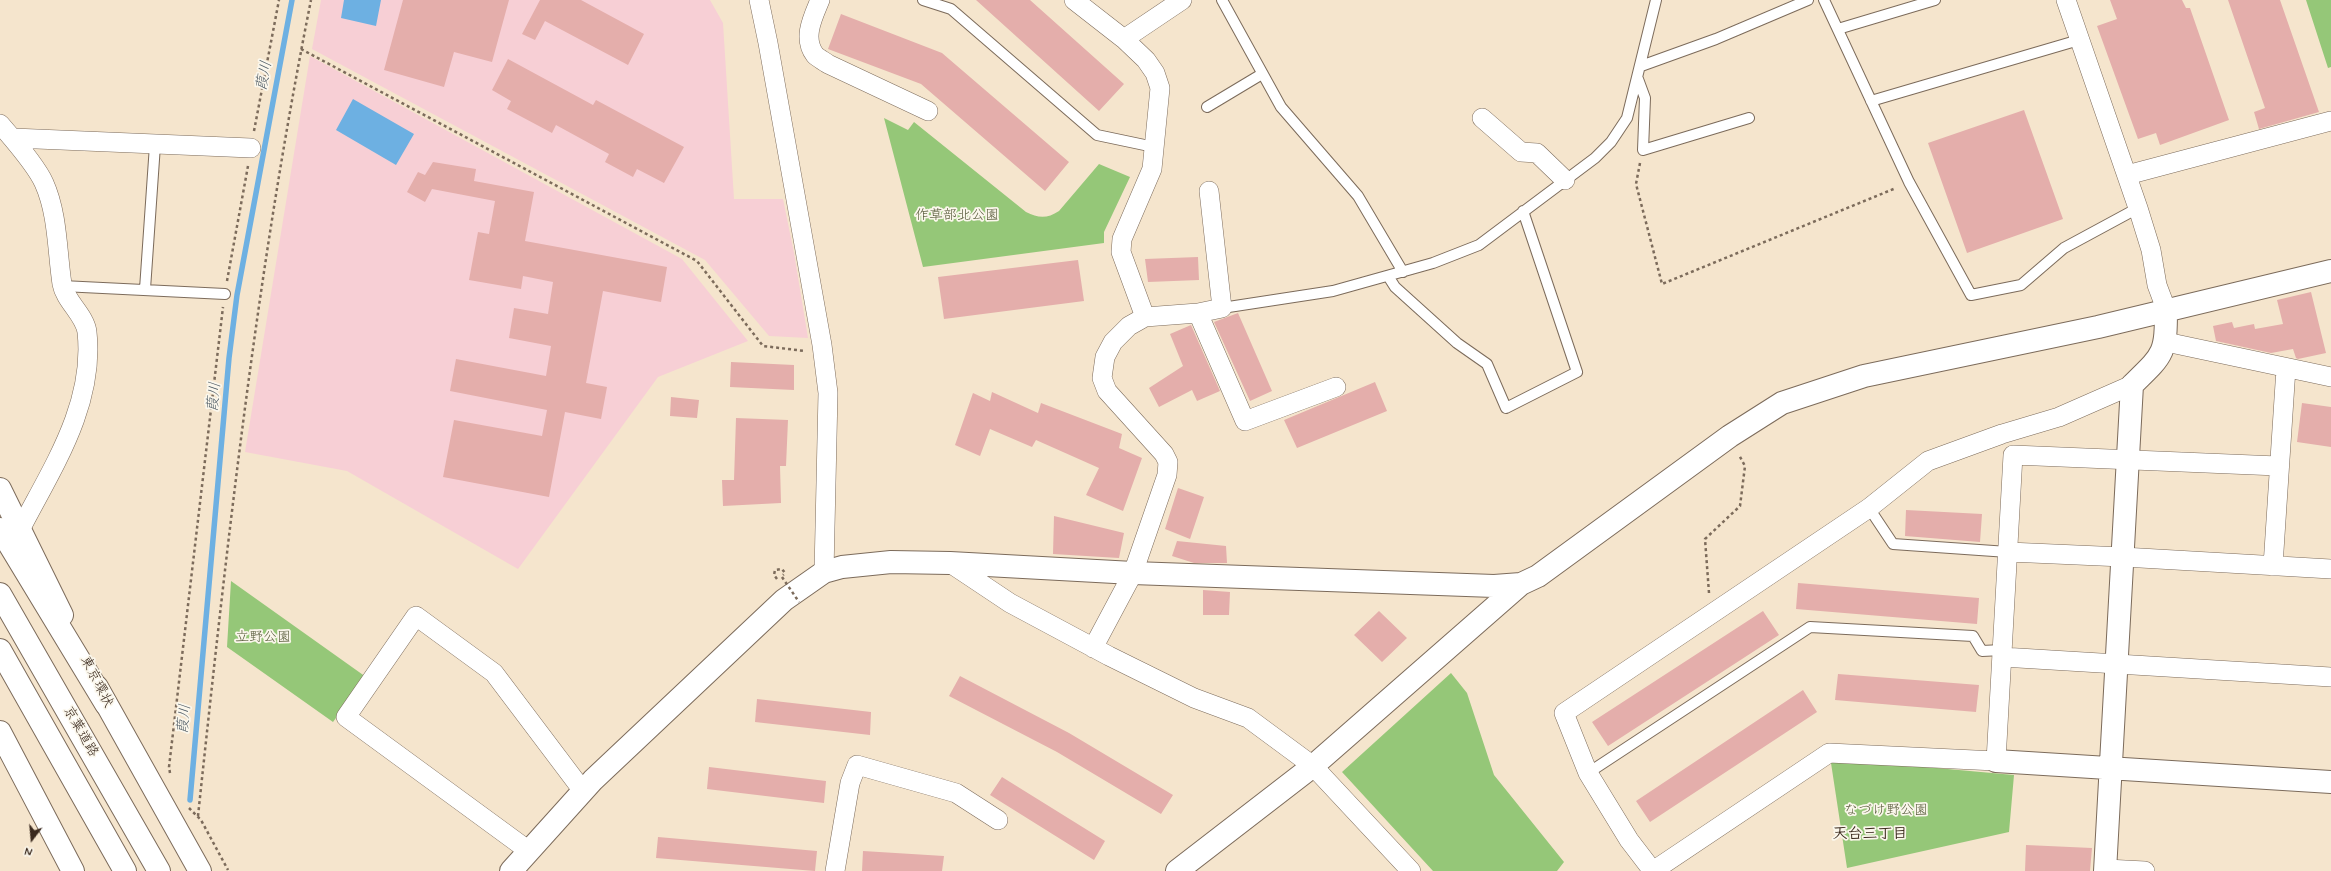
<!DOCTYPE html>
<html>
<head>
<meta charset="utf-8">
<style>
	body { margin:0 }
	#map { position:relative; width:2331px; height:871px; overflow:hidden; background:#f5e5cd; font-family:Mynerve,sans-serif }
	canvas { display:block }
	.north { position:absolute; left:12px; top:819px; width:40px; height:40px; -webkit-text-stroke:3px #fbf7ec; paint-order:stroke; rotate:196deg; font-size:11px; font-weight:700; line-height:16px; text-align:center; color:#3b2a1e }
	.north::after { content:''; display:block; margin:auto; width:14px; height:18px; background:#3b2a1e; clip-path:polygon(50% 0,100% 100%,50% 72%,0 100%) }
</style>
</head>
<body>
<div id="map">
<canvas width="2331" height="871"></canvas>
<div class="north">N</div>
</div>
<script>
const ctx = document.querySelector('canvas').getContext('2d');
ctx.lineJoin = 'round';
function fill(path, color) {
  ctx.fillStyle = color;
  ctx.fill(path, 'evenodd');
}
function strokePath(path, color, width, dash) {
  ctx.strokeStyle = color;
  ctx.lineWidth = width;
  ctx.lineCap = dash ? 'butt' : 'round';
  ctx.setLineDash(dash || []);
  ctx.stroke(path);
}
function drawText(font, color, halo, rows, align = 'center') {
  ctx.font = font + ' Mynerve,"Klee One",sans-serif';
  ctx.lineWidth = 3.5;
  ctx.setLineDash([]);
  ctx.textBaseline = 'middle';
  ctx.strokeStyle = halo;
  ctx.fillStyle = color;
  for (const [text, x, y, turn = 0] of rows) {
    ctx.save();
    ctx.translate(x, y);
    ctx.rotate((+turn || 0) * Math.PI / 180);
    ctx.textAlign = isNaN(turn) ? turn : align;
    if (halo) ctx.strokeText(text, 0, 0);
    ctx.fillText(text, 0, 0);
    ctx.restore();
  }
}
const built = new Path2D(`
	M321,0H710L723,23L734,199H783L794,253L808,338L769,336L705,260L312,49Z
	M310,56L682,259L748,341L658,377L518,569L347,471L245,452Z`);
const green = new Path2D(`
	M2306,0H2331V67L2328,68Z
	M884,118L908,130L914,122L1026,212C1038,218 1047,219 1059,211L1099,164L1130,177L1104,232V243L923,267Z
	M231,581L366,677L333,722L227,647Z
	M1451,673L1467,693L1494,775L1564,862L1557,871H1433L1342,772Z
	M1848,760L2014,775L2009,832L1847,868L1831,763Z`);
const water = new Path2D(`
	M344,0H381L376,26L341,18Z
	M353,99L414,134L396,165L336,130Z`);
const stream = new Path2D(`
	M190,800L229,358L237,295L292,0`);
const building = new Path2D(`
	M403,0H509L492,62L454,52L444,87L384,70Z
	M540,0H581L644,34L628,65L545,21L535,40L522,34Z
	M976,0H1030L1124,84L1099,111Z
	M2110,0H2182L2186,8H2190L2229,120L2160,145L2156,133L2138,139L2097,26L2117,19Z
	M2228,0H2280L2319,112L2259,129L2254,112L2265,108Z
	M841,14L942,53L1069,162L1045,191L921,84L828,49Z
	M508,59L593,105L596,100L684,147L664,183L637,169L633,177L605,162L609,154L556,125L552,133L507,109L511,101L492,90Z
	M2024,110L2063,219L1967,253L1928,143Z
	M433,162L476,169L474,181L534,192L525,241L667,267L661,302L603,291L586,383L607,387L601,419L565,412L549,497L443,477L454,420L542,436L547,410L450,391L456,359L546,376L551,346L509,338L514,308L548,314L553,282L523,276L521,289L469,280L478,232L489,234L495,201L432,189L425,202L407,192L418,172L425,175Z
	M1198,257L1199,280L1148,282L1145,259Z
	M1078,260L1084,301L944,319L938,277Z
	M2311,292L2326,353L2298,359L2296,358L2293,349L2271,353L2216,341L2213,326L2232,322L2234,328L2254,324L2255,329L2283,324L2277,300Z
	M1238,313L1272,391L1250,401L1214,322Z
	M1191,325L1220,391L1197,401L1192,390L1159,407L1149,388L1183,366L1170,334Z
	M731,362L794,365V390L730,387Z
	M1375,382L1387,411L1297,448L1284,420Z
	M992,392L1038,413L1041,403L1122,434L1119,448L1142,458L1123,511L1086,495L1099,468L1036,440L1032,447L990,429L980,456L955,445L973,393L990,401Z
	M671,397L699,400L697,418L670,416Z
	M2302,403L2331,407V447L2297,442Z
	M736,418L788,420L786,466H780L781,503L723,506L722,480H734Z
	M1178,488L1204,497L1190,539L1165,529Z
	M1906,510L1982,514L1980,542L1905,536Z
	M1054,516L1124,533L1119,558L1053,554Z
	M1177,541L1226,546L1227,563H1194L1172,556Z
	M1798,583L1979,598L1977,624L1796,609Z
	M1203,590L1230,592L1229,615H1203Z
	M1379,611L1407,638L1382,662L1354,635Z
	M1763,611L1779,635L1608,746L1592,722Z
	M1838,674L1979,685L1976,712L1835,700Z
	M960,676L1069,733L1173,795L1161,814L1057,752L949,696Z
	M1803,690L1817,712L1650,822L1636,801Z
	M757,699L871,712L870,735L755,722Z
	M709,767L826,781L824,803L707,789Z
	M1002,777L1105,841L1094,860L990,795Z
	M658,837L817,851L815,871L656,858Z
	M2026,845L2092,848L2090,871H2025Z
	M863,851L944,856L942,871H862Z`);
const path = new Path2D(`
	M301,49L697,261L763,346L805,351
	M254,131L279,0
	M1640,163L1636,184L1662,284L1896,188
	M227,281L248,166
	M777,579L774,575L775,570L782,569L785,573L783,575
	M1709,593L1705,539L1740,506L1745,466L1739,455
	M170,773L169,767L223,307
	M189,808L201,820L228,870
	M198,816C227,543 257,270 311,0`);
const service = new Path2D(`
	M923,0L951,9L1097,135L1154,147
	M1222,0L1281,107L1358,196L1403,272
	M1824,0L1909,182L1971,295L2021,285L2064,248L2138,208
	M1838,29L1935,0
	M1641,66L1716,39L1808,0
	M1638,79L1645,98L1643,150L1749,118
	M1871,101L2079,40
	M1207,107L1262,74
	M1388,276L1395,287L1457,343L1487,364L1506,408L1577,372L1523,211
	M62,286L225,294
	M145,289L155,145
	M1222,308L1333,291L1433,263L1479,245L1595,158L1611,142L1627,118L1656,0
	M1869,508L1893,544L2008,552
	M1588,773L1810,627L1973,636L1982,651L2002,650`);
const minor = new Path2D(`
	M759,0L768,43L822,345L828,393L824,572
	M820,0C813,17 802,38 815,55C818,58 824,61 828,64L928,111
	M1074,0L1124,39L1146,60L1155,73L1160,88L1152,169L1122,239L1121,252L1145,317
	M2066,0L2138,208L2151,250L2157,285L2166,309
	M1124,39L1182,0
	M1482,118L1521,152L1537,153L1565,180
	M0,124C13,139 36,165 44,183C58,214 57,251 62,284C65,301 85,315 87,332C95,405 52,468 20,530
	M13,138L251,148
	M2127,175L2331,121
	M1198,313L1245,421L1336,387
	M2166,342L2331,377
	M2008,552L2123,557L2331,569
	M950,563L1010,603L1109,656L1194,698L1248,718L1313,766L1411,871
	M2273,566L2286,368
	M1093,648L1133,573L1167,475L1168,462L1164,454L1107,391L1102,378L1105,357L1113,342L1129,326L1145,317L1198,313L1222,308L1209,191
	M2002,657L2331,677
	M529,851L346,717L416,616L494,673L583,791
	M2106,869L2145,871
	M1652,870L1629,840L1588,773L1564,713L1869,508L1928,461L2002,434L2059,417L2132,385
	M835,871L850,783L857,765L956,793L998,820
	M1653,871L1829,753L1996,761L2013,455L2278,466`);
const tertiary = new Path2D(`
	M1996,761L2331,782
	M511,871L593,780L784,600L824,572L842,567L891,562L950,563L1133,573L1494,586L1521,584
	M1177,871L1313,766L1521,584L1538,576L1730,436L1782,403L1864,376L2098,327L2331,271
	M2105,871L2132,385C2164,354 2166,354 2166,309`);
const trunk = new Path2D(`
	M0,489L62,615
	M97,687L200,871
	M0,732L73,871`);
const motorway = new Path2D(`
	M0,529L106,704
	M0,594L159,871
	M0,650L125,871`);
const pathBridge = new Path2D(`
	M782,577L799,602`);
const parkNames = [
	["作草部北公園",957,216],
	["立野公園",263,638],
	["なづけ野公園",1886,811]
];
const streetNames = [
	["東京環状",96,682,63],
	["京葉道路",80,732,60]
];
const waterNames = [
	["葭川",265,76,-79],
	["葭川",215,397,-85],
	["葭川",185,719,-85]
];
const neighbourhoodNames = [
	["天台三丁目",1870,835]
];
fill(built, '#f7cfd5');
fill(green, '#95c778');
fill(water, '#6db0e2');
strokePath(stream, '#6db0e2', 5.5);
fill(building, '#e4aeab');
strokePath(service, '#7c6b5b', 12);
strokePath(minor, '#7c6b5b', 20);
strokePath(tertiary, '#7c6b5b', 24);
strokePath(trunk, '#7c6b5b', 24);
strokePath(motorway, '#7c6b5b', 24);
strokePath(path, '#7c6b5b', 2.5, [3, 3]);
strokePath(service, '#fff', 10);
strokePath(minor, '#fff', 19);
strokePath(tertiary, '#fff', 22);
strokePath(trunk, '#fff', 22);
strokePath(motorway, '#fff', 22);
strokePath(pathBridge, '#7c6b5b', 2.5, [3, 3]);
drawText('14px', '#565939', '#fbf7ec', parkNames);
drawText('14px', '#3b2a1e', '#fbf7ec', streetNames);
drawText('italic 15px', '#4c5963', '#fbf7ec', waterNames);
drawText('bold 15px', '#3b2a1e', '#fbf7ec', neighbourhoodNames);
</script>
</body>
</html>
